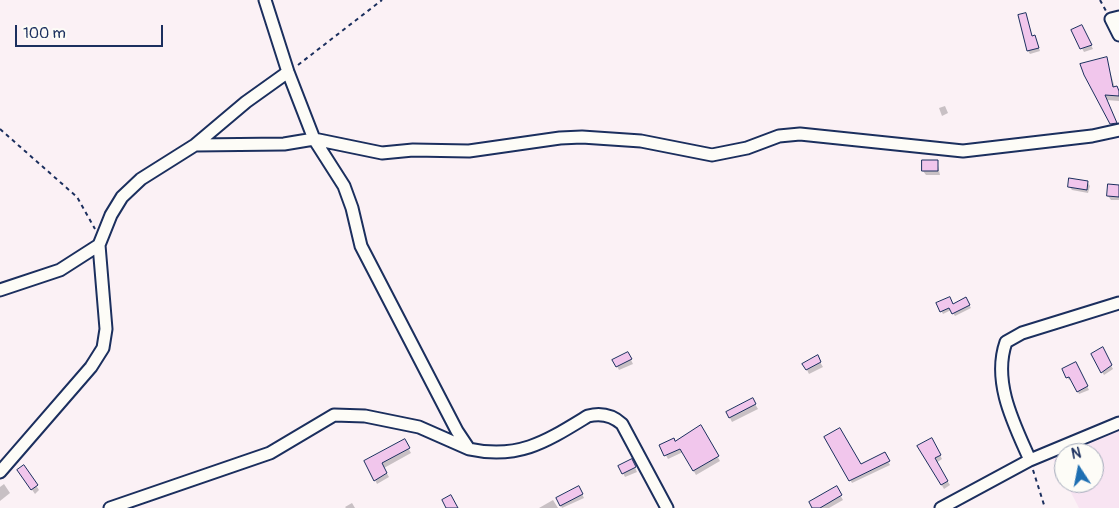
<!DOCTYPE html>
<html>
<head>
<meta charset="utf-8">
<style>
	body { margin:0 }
	#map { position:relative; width:1119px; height:508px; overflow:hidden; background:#fbf1f5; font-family:Pangolin,sans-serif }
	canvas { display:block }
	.north { position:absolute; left:1054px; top:443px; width:50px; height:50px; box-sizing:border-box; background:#fdfcf7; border:1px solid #a3aaba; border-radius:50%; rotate:349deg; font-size:14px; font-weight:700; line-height:20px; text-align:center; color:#1b2f5e }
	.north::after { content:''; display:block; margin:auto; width:18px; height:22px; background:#1f6fb2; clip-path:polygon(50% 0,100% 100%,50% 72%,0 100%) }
	.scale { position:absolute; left:15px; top:25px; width:148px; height:22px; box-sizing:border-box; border:2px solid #1b2f5e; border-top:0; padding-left:6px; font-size:15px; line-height:18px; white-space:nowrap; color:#1b2f5e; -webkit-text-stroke:4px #fdfcf7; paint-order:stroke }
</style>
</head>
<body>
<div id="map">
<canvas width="1119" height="508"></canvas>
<div class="north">N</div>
<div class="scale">100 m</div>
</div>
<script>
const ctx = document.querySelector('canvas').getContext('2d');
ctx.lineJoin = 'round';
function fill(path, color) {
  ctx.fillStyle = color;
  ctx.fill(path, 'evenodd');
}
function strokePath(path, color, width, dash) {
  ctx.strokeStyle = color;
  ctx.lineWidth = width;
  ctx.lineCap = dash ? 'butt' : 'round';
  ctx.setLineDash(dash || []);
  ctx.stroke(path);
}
const built = new Path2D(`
	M1119,428V508H1079L1066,483H1094V453H1064V480L1052,457Z`);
const shadow = new Path2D(`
	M1026,15L1032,37L1036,40L1040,51L1030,54L1028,51Z
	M1083,30L1093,49L1084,52L1073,31Z
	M1106,58L1115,88L1119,91V101L1106,100L1119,127L1115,129L1085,75Z
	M945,106L948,113L942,116L939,108Z
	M937,161L940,175H926L923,171Z
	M1087,182L1090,186L1088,193L1072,190L1069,186Z
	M1119,186V200H1111L1108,196Z
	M966,299L971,308L955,316L951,310L943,314L938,304L953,305Z
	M1102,349L1113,369L1104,375L1092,354Z
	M628,354L633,364L619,370L614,360Z
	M817,357L823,367L809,374L804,364Z
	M1076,364L1089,390L1079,394L1072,379L1069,380L1063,370Z
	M752,399L758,409L732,422L727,412Z
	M700,427L720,461L696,475L683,452L668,459L661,446L675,442Z
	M826,437L860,466L884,454L890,465L852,483Z
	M932,439L942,459L936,463L950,485L944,489L919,446Z
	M404,441L411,453L384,468L389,477L377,484L366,462Z
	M632,461L637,472L625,477L620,467Z
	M24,467L39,490L35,494L21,474Z
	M4,484L10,493L0,501V487Z
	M579,488L584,498L562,508L557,499Z
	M836,488L843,500L829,508H814Z
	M553,500L558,508H539Z
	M352,503L355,508H346L345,507Z`);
const building = new Path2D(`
	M1026,13L1032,36L1035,35L1039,48L1027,51L1018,15Z
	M1082,25L1092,45L1080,49L1071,30Z
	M1107,57L1113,87L1117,86L1119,91V96L1105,95L1117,123L1110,124L1084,75L1080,64Z
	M922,160H938V171H922Z
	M1069,178L1088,181L1087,190L1068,187Z
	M1108,184L1119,185V197L1107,196Z
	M950,297L953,304L966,297L970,305L952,314L949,308L940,312L936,303Z
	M1103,347L1112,365L1101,373L1091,354Z
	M628,352L632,359L616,367L612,360Z
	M818,355L821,362L806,370L802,364Z
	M1076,362L1088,386L1077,392L1069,377L1066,378L1062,369Z
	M753,398L756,404L729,418L726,412Z
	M701,425L719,456L693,471L680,449L664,456L659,445L674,438L675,441Z
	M840,428L861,464L885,452L890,461L849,481L824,437Z
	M932,438L941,455L935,458L948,481L941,485L917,446Z
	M405,439L410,448L382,463L387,473L374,481L364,461Z
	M632,459L636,467L622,474L618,466Z
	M24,465L38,485L31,490L17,470Z
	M579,486L583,494L560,506L556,498Z
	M837,486L842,495L820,508H812L809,502Z
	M451,495L458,508H446L442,500Z`);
const path = new Path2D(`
	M1100,0L1106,11
	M298,65L382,0
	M0,129L77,197L95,229
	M1033,470L1045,508`);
const street = new Path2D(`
	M265,0L288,72L314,139L344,186L352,208L361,246L457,431L469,449C519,460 547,441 588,416C600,413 612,415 622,424L667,508
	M1119,17L1111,19L1119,35
	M195,145L284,144L314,139L382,153L413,150L469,151L560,138L582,137L641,141L712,155L747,148L779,136L800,134L963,151L1092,136L1119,130
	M0,290L60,270L99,245
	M1030,460C1014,424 992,382 1006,342L1022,333L1119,303
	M0,472L91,367L103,348L106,329L99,245L111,215L122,197L141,179L195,145L246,102L288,72
	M110,508L270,453L334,415L365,416L419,427L469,449
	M941,508L1030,460L1119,423`);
fill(built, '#f8e4f2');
fill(shadow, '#0003');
fill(building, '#f1c6ec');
strokePath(building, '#1b2f5e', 1);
strokePath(street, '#1b2f5e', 15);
strokePath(path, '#1b2f5e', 2, [4, 4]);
strokePath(street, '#fdfcf7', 11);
</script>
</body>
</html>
